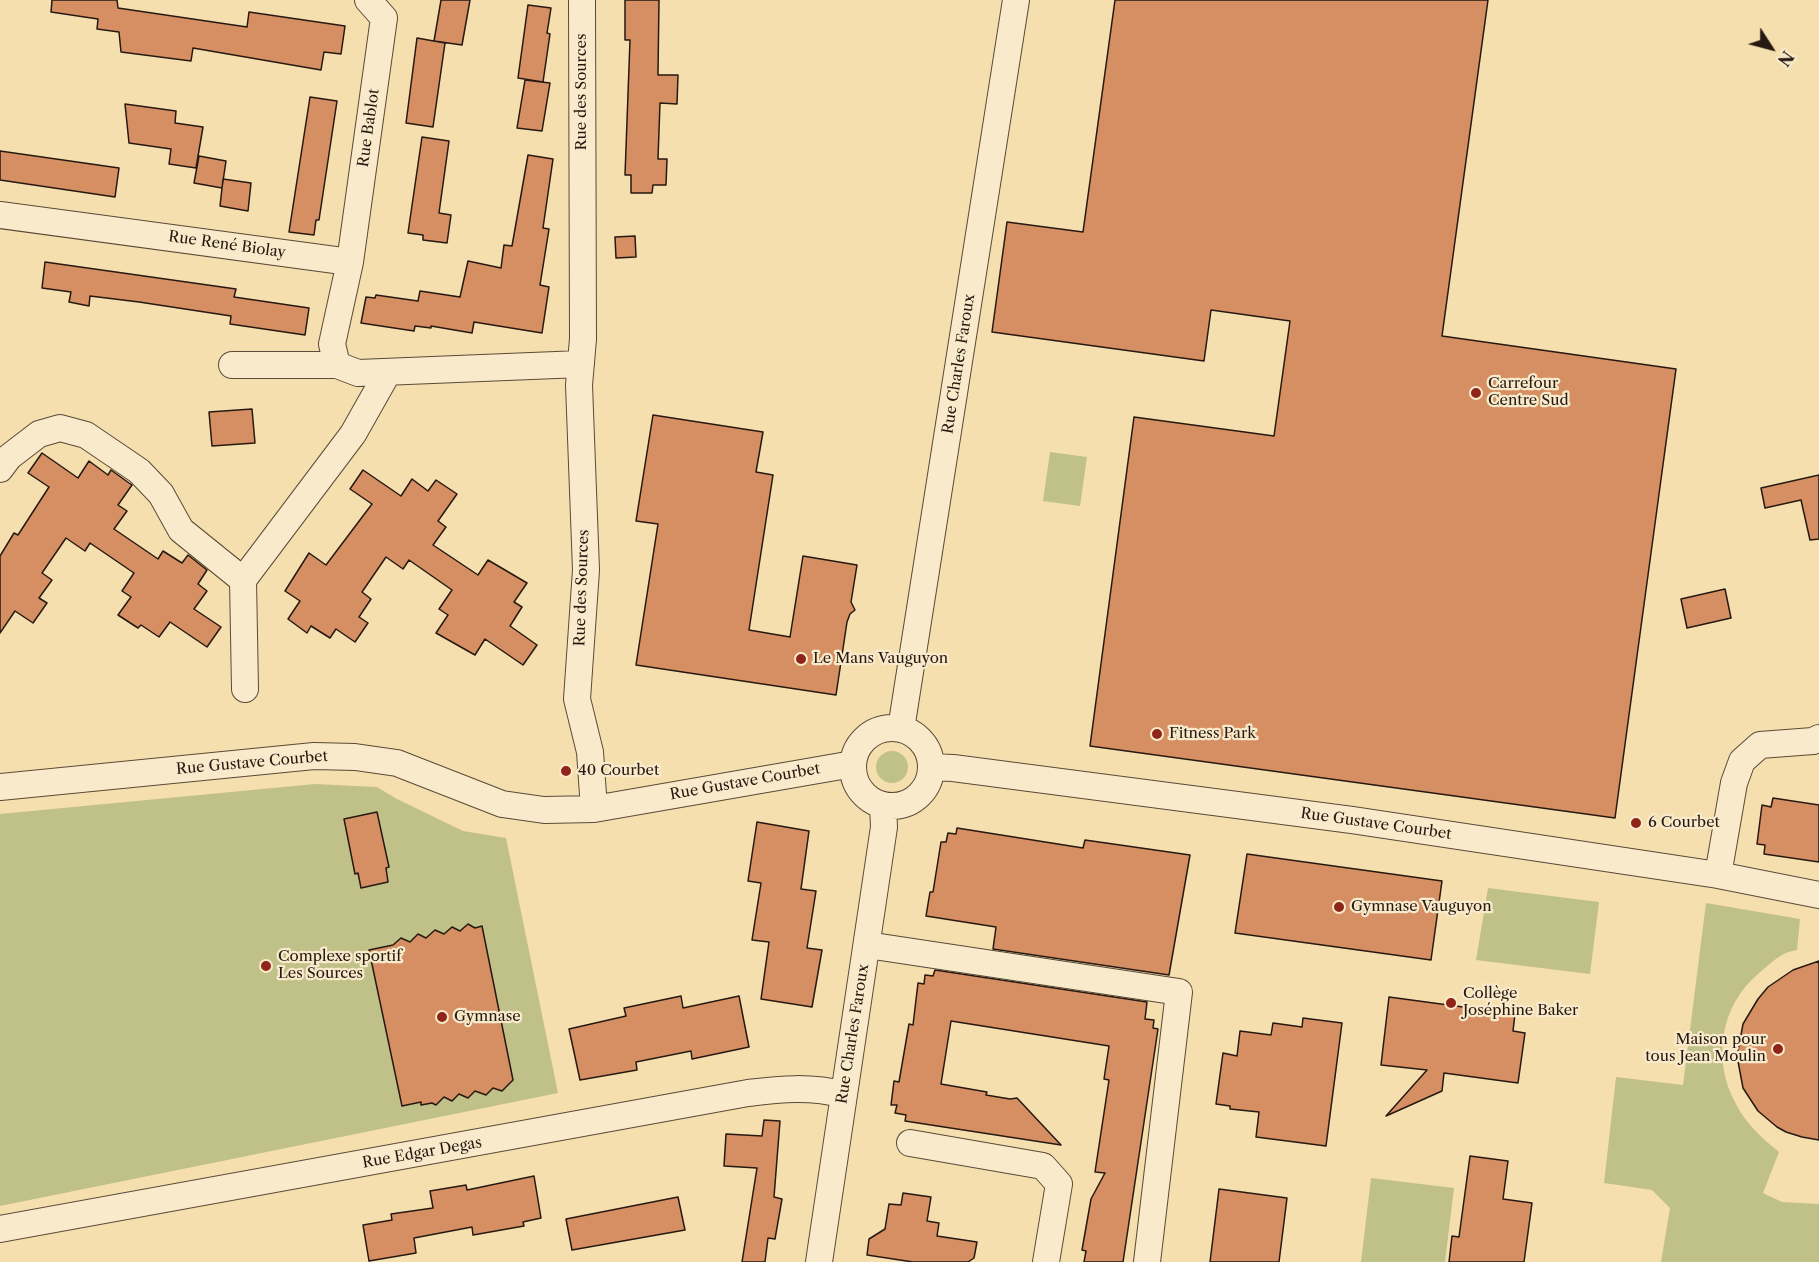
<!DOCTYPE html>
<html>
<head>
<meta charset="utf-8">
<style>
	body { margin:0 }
	#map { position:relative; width:1819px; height:1262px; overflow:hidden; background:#f5dfae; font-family:"Libre Caslon Text",serif }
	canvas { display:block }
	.north { position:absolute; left:1741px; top:18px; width:60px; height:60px; -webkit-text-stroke:4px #f8eaca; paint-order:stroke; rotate:126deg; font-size:16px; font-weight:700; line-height:24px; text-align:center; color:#261911 }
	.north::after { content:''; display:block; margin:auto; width:21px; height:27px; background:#261911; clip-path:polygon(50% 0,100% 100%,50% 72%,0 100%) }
</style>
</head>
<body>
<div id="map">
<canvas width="1819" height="1262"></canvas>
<div class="north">N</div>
</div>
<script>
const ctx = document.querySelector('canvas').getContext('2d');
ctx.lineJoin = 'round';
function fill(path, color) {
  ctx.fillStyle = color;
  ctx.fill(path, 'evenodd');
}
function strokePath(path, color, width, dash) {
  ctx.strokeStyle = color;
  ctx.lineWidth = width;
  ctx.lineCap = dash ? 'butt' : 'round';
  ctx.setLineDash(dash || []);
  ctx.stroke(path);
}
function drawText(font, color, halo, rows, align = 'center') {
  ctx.font = font + ' "Libre Caslon Text",serif';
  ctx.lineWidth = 4.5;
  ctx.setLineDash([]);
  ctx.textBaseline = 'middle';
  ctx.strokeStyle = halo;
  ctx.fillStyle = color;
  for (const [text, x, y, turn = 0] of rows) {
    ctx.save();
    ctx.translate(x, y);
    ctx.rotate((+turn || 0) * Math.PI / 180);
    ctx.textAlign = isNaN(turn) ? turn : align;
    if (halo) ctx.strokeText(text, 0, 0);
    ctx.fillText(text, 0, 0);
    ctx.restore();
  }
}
const green = new Path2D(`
	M1050,452L1087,457L1080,506L1043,501Z
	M876 767a16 16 0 1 1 32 0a16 16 0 1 1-32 0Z
	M315,784L377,787L397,799L463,831L506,838L558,1093L0,1206V814Z
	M1488,888L1599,902L1590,974L1476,960Z
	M1706,903L1800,919L1797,950C1781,952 1771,963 1758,974C1720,1006 1712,1061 1736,1104C1746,1124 1762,1138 1779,1152L1763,1193L1782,1202L1819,1204V1262H1661L1670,1208L1652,1190L1604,1183L1616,1077L1683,1085Z
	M1371,1178L1454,1188L1445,1262H1361Z`);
const building = new Path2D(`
	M52,0H117L118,8L247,27L249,12L345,26L341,54L324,52L321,70L193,48L191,61L121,52L119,32L97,29L98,19L51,12Z
	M441,0H470L462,45L434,41Z
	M625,0H659L658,75H678L677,104L660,103L658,159H667L666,185H653L652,193H631V175H625L630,40H625Z
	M1115,0H1488L1442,336L1676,369L1615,818L1090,746L1134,417L1274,436L1290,321L1211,310L1204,361L992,332L1007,222L1083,232Z
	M528,5L551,8L547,33L550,34L543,82L518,78Z
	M417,38L445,43L433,127L406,123Z
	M525,80L550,83L542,131L517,128Z
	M310,97L337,101L319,220H316L314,235L289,232Z
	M125,104L176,111L175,123L203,127L196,168L169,164L171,149L129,143Z
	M422,137L449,141L439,213L451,215L447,243L423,240V235L408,233Z
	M0,151L119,168L115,197L0,180Z
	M528,155L553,159L543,228L549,229L540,285L549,287L542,333L474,322L472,333L431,326V328L415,326L414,331L361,323L366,297L375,298L376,295L418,301L420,291L460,297L468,261L501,268L504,245L512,246Z
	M199,156L226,161L222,188L194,183Z
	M223,179L251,183L248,211L220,206Z
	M635,236L636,257L616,258L615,237Z
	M45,262L236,289L234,297L309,308L305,335L230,324L231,316L139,302L90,296L89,306L69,302L71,292L42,288Z
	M252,409L255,443L212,446L209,412Z
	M653,415L763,432L756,472L773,475L749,630L790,637L803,556L857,565L851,602L855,610L850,614L847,622L836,695L636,665L658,524L636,521Z
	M42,453L78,478L89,461L108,475L111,470L129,483L132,485L118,505L127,511L114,529L158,559L163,551L182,563L188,555L207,570L198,584L207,591L194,609L221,627L207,647L170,622L159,637L141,625L138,628L118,615L131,597L122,591L134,573L90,543L85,551L66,538L42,573L52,580L39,598L47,603L33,623L15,611L0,633V556L14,533L18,535L49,487L28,473Z
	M363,470L401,496L412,479L428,491L436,480L457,494L438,521L446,527L433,545L478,575L488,560L527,583L514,602L522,607L510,626L537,645L523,665L485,639L475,655L436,633L448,615L439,609L452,590L409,560L403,569L386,557L362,592L371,599L359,617L368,623L355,642L336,629L330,638L311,626L307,633L288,619L300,601L285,591L309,553L326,565L372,504L350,489Z
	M1819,475V539L1810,540L1801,500L1765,508L1761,488Z
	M1725,589L1731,618L1687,628L1681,599Z
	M1773,798L1819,805V862L1764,854L1765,845L1757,844L1762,805L1771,807Z
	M377,812L389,867L386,868L388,882L361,888L358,873L355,874L344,819Z
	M757,822L809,831L801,889L816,891L807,948L822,950L812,1007L761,999L769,942L752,940L761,883L748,881Z
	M957,828L1083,848L1085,840L1190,855L1169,975L993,949L996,927L926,916L930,892H933L941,842H946L948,833L956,834Z
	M1247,854L1442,881L1431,960L1235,933Z
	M468,924L475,928L482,926L513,1080L502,1091L493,1088L486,1095L475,1091L468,1098L459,1094L452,1101L444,1097L436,1105L432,1103L421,1105V1102L402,1106L369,950L393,945L401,938L410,942L418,934L426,938L435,930L444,934L452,927L460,931Z
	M1819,961V1140L1802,1137L1786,1132L1777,1127L1758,1111L1743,1088L1737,1056L1743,1024L1758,999L1768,987L1793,970Z
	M935,970L1147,1002L1145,1019L1154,1020L1153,1028L1158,1029L1123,1262H1084L1086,1251L1082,1250L1091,1199L1105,1173L1095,1172L1109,1080L1104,1079L1109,1046L951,1021L941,1084L987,1092L986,1095L1010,1099L1017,1098L1061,1145L905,1121L906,1115L895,1113L897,1105H891L894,1081L899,1082L909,1024L913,1025L918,983L924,984L925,975L933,976Z
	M681,996L683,1008L739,996L749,1047L692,1059L691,1051L636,1062L637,1070L580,1080L569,1029L626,1016L624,1008Z
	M1389,997L1515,1014L1513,1031L1525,1033L1518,1083L1444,1073L1442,1091L1386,1116L1427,1070L1381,1065Z
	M1303,1018L1342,1023L1326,1146L1256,1137L1259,1112L1230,1109V1106L1216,1104L1223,1053L1237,1056L1240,1031L1271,1035L1273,1023L1302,1027Z
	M764,1120L780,1121L774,1197L782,1199L775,1239L768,1238L765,1262H742L757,1168L724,1166L726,1134L762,1136Z
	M1470,1156L1508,1161L1503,1199L1532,1203L1524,1262H1449L1452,1236L1459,1237Z
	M534,1176L541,1218L523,1222L524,1226L473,1235L472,1227L414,1238L416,1253L369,1261L363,1225L392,1220L391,1214L433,1208L430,1191L466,1185L467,1190Z
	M1219,1189L1287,1198L1279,1262H1210Z
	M903,1193L931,1197L927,1221L939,1223L937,1236L977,1242L974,1258L968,1262H913L867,1255L869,1239L885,1229L889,1204L901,1205Z
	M678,1197L685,1230L572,1250L566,1219Z`);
const minor = new Path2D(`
	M582,0L583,339L579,385L586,570L577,699L590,752L594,809
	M0,215L350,262L332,344L337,365
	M350,262L384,18L368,0
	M232,365H337L358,373L581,364
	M0,469L9,457L39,434L60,428L86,435L139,471L161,494L181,530L243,580L353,434L388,372
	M243,580L245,689
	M853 767a39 39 0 1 1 78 0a39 39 0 1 1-78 0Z
	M901,729L1016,0
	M931,767L953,768L1352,820L1718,875L1819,895
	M0,787L314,756L355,757L397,763L502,804L544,810L594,809L853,764
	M1718,875L1734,783L1742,761L1760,745L1813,741L1819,738
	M867,945L1179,992L1147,1262
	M910,1143L1043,1166L1059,1184L1046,1262
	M0,1229L748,1093C781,1089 811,1086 844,1095
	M819,1262L884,827L883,805`);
const markers = [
	[1476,393,6,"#8f2418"],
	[801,659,6,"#8f2418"],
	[1157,734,6,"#8f2418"],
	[566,771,6,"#8f2418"],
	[1636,823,6,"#8f2418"],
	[1339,907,6,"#8f2418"],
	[266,966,6,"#8f2418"],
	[1451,1003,6,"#8f2418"],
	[442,1017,6,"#8f2418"],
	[1778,1049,6,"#8f2418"]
];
const streetNames = [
	["Rue des Sources",582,92,-90],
	["Rue Bablot",369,128,-82],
	["Rue René Biolay",227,245,8],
	["Rue Charles Faroux",959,364,-81],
	["Rue des Sources",582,588,-88],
	["Rue Gustave Courbet",252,763,-5],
	["Rue Gustave Courbet",745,782,-10],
	["Rue Gustave Courbet",1376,824,8],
	["Rue Charles Faroux",853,1034,-81],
	["Rue Edgar Degas",422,1153,-10]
];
const poiNames = [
	["Carrefour",1488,384],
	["Centre Sud",1488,401],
	["Le Mans Vauguyon",813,659],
	["Fitness Park",1169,734],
	["40 Courbet",578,771],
	["6 Courbet",1648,823],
	["Gymnase Vauguyon",1351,907],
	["Complexe sportif",278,957],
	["Les Sources",278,974],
	["Collège",1463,994],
	["Joséphine Baker",1463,1011],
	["Gymnase",454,1017],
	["Maison pour",1766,1040,"right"],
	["tous Jean Moulin",1766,1057,"right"]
];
fill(green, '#c0c188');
fill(building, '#d68f63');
strokePath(building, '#261911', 1.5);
strokePath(minor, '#5a4a38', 28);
strokePath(minor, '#f8eaca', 26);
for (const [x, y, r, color] of markers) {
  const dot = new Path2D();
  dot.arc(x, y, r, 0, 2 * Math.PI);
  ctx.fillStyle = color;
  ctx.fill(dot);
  strokePath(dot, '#f8eaca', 2);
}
drawText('15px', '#261911', '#f8eaca', streetNames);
drawText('15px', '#261911', '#f8eaca', poiNames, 'left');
</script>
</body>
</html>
